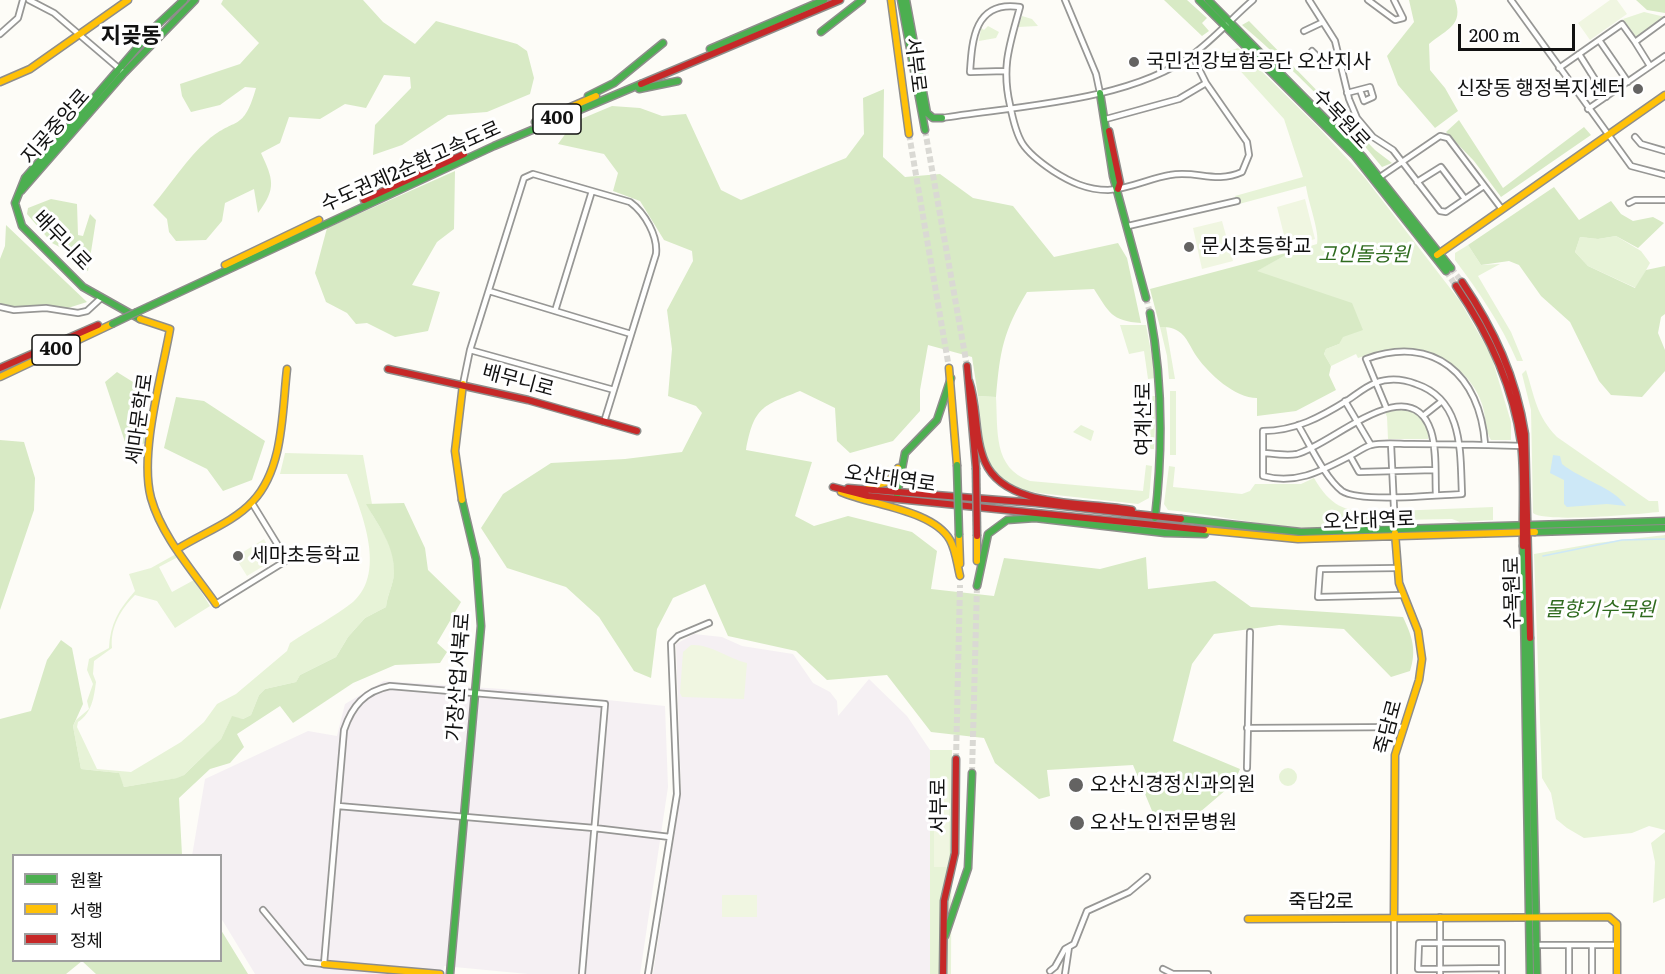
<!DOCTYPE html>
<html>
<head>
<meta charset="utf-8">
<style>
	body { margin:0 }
	#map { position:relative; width:1665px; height:974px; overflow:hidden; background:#fdfcf7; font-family:Literata,"Noto Sans KR",serif }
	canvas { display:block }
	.legend { position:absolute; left:12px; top:854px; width:210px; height:108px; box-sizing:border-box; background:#fff; border:2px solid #a0a0a0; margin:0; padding:8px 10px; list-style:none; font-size:18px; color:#111 }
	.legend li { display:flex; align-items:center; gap:12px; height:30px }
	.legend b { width:30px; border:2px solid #a0a0a0 }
	.scale { position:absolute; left:1458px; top:24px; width:117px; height:27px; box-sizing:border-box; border:3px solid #111; border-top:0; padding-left:8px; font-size:18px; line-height:21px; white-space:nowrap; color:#111; -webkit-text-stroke:4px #fff; paint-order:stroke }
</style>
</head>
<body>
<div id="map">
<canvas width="1665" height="974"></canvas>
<ul class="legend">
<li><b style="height:8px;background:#4caf50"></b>원활</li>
<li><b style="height:8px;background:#ffc107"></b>서행</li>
<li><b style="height:8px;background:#c62828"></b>정체</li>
</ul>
<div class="scale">200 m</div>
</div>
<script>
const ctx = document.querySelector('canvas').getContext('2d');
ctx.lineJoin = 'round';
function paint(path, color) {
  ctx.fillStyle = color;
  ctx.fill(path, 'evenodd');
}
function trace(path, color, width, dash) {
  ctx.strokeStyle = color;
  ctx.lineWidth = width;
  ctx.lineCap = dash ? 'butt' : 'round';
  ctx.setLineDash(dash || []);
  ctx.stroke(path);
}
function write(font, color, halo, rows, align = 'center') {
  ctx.font = font + ' Literata,"Noto Sans KR",serif';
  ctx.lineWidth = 6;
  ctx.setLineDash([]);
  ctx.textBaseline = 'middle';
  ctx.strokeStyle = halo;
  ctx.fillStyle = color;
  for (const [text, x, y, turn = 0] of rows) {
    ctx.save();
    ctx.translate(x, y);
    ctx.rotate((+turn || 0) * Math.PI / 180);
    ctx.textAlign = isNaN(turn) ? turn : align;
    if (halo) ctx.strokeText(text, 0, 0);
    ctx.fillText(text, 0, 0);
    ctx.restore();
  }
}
paint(new Path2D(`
	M694 634 722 637 742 646 793 654 813 683 830 692 837 701 838 716 869 679 907 716 930 750V974H653L681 791 676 644Z
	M384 681 502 689 665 706 668 787 640 974H528L444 966 443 974H255L221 918 220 856H192L205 779 308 731 337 736 345 704Z`), '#f5f0f3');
paint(new Path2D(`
	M1644 12 1665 17 1636 37 1623 19Z
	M1022 16 1032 19 1038 26 1018 27Z
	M988 26 999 32 996 38 979 41 981 28 984 30Z
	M1238 48 1318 127 1365 178 1460 301 1491 355 1511 422V440H1491C1485 432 1486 415 1482 404 1472 374 1441 350 1408 348 1391 347 1374 353 1358 358L1356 354 1331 366 1324 354 1326 349 1339 344 1256 271 1293 251 1317 244C1320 232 1308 202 1306 186L1239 204 1235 196 1303 177 1284 119 1224 53Z
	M1616 236 1641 251 1650 263 1636 288 1588 266 1575 252 1580 237 1598 239Z
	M1468 245 1481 265 1500 264 1478 276 1511 332 1523 361H1517C1501 324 1479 292 1455 260V253Z
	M1120 325H1146L1156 378 1148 379 1144 351 1129 354Z
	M1160 327H1166L1175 379H1169L1167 356Z
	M1526 370C1535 398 1536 415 1557 437L1649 501H1658L1659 512C1638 514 1545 523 1533 513L1531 410 1522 374Z
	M1170 391H1176V455H1170Z
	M978 396 996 397C998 431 993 468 1030 481L1143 491 1146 465 1152 466 1149 498 1138 504 1038 493 1009 487 989 467 984 450Z
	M1151 396H1156L1154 449H1150Z
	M1403 407C1415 413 1434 424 1428 439H1388L1387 417 1384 409Z
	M1081 425 1094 431 1091 441 1073 432Z
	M285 453 363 455 372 504H367C379 530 396 543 394 575 393 585 387 596 386 607L365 618 348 637 336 657 300 675 296 682 265 689 259 695 251 715 243 719 232 717 221 739 184 775 178 778 124 787 118 773 81 769 73 726 76 720 89 709 87 701 93 684 87 670 89 659 109 648C110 624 119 609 135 591L129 574 151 568 176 554 178 557 159 567 172 592 194 580 210 606 175 628 157 601 135 595C121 609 110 627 112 648L94 661 93 674 96 682C94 697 92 713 78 722L77 727 97 769 131 772 181 742 204 722 217 704 236 694 287 651 290 643C311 629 334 617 353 602 388 571 360 509 347 474H280Z
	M1169 466 1175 467 1173 487 1242 494 1250 491 1255 484H1301L1314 478C1334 513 1353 513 1390 511L1391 520 1389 523C1358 525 1327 529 1296 527 1252 524 1211 514 1168 510L1164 504Z
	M1493 507V520L1460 522 1452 519 1397 520 1396 511Z
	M1665 535V830L1649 826 1632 833 1584 838 1567 828 1556 819 1551 793 1542 778 1534 554 1597 543Z
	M930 750H952L951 974H930Z
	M1279 777a9 9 0 1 1 18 0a9 9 0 1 1-18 0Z
	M1665 832V898L1653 903 1655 862 1651 843Z`), '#e7f3d7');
paint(new Path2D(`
	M223 0H363L383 22 415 44 436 21 517 44 527 51 534 78 530 94 487 112 448 115 402 145 373 155 375 125 411 88 410 77 384 75 366 108 345 104 320 119 289 117 280 143 261 153C273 179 277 188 258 213L254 189 225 203 222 221 206 240 176 241 169 232 167 219 153 205C171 184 187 158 208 140 236 116 243 133 256 88L245 87 220 105 191 112 182 96 180 84 240 64 259 43 221 4Z
	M1164 0H1187L1207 18 1202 23 1209 31 1202 36Z
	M1409 0H1455C1464 25 1447 29 1429 44L1430 70 1445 88 1458 111 1435 128 1398 85 1387 56 1414 22Z
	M1636 0H1665V13L1647 10Z
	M1249 21 1375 150 1392 163 1382 167C1340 115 1293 69 1242 25Z
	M884 89 883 157 905 177 940 174 973 198 1013 206 1054 257 1118 243 1127 258 1141 323C1111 321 1109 312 1094 289L1027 292C1003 332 1000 351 996 397L978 396 972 357 928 345 920 390V411L893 441 850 453 837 441 835 408 800 391C762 406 754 407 746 450L812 462 795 516 814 526 848 516 912 532 937 551 931 589 994 596 1004 558 1100 569 1146 557 1148 589 1215 581 1251 607 1403 617C1412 636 1417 650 1410 671L1391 677 1344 629 1279 625 1214 634 1192 664 1173 741 1240 769 1234 783 1193 818H1155L1133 765 1047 770 1050 796 1039 799 995 763 984 738 931 732 887 675 827 680 796 651 728 636 705 584 673 598 657 629 651 678 634 671 599 617 566 587 507 568 481 528 503 494 551 463 625 459 682 452 702 413 696 406 668 396 672 349 667 310 693 261 692 251 664 240 640 201 613 191 618 173 604 154 558 144 574 122 612 106 640 108 662 116 686 114 721 190 741 200 846 158 864 134 863 98Z
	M1459 120 1503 188 1584 127 1591 135 1501 197 1474 161 1446 132Z
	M455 171 454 229 437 242 412 285 440 292 428 331 395 337 367 323 356 324 347 313 326 302 315 273 327 228Z
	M1554 187 1579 220 1611 201 1621 214 1633 221 1653 217 1664 223 1638 248 1616 236 1598 239 1580 237 1575 252 1588 266 1635 288 1646 270 1665 266V314L1661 317 1658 333 1665 350V371L1642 397 1611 395 1599 381 1570 322 1541 296 1519 265 1509 261 1481 265 1468 245Z
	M51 199 77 204 78 235 83 236 90 214 96 220 88 271 77 265 75 255 52 243 27 214 28 208Z
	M6 225 87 302 68 308 40 305 9 307 0 304V259L5 246Z
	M1293 251 1257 271 1352 303 1363 330 1343 337 1339 344 1326 349 1324 354 1331 366 1329 375 1336 390 1296 411 1257 416V398C1235 398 1209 374 1197 357 1191 349 1187 336 1178 331 1172 327 1166 327 1160 327L1150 289Z
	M117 372 149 392V400L142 409 145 443 128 451 105 382Z
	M176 397 204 401 265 441 252 480 223 491 207 469 164 448Z
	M0 440 24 442 35 478 34 510 0 610Z
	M404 503 425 548 428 570 461 602 437 643 447 652 440 663 395 665 353 683 293 723 280 706 237 734 244 747 230 763 210 769 179 798 182 855 14 856V960H220L221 930 248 974H96L82 961 66 974H0V719L31 711 47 660 61 640 72 648 83 704 73 726 81 769 119 773 124 787 177 778 184 775 221 739 232 716 243 719 251 715 259 695 265 689 296 682 300 675 336 657 348 637 365 618 386 607C387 596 393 585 394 574 395 546 379 527 366 504Z`), '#d8eac5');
paint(new Path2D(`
	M1610 0H1617L1627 14 1590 40 1578 23Z
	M1305 199 1315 239 1287 247 1277 207Z
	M1222 221 1233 261 1202 269 1193 228Z
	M264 539 275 559 247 576 235 557Z
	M691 645C711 644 727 658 747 663L744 699 682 697 680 693 683 652Z
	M934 778 949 779V867H934Z
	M722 895H757V917H722Z`), '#f0f6e1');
paint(new Path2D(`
	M1553 455 1560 456 1562 464C1580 479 1615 488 1626 506L1607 504 1567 507 1564 504V480L1550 473Z`), '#cde8f7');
trace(new Path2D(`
	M1543 556 1622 540 1665 539`), '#cde8f7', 1.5);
trace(new Path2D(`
	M925 130 967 366
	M909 134 949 368
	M1451 268 1462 282
	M1446 271 1456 286
	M1146 298 1150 313
	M956 759 960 585
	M972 773 977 586`), '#dad9d4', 6, [6, 3]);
const street = new Path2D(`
	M29 0 54 13 122 71
	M1065 0 1096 74 1100 93
	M1309 0 1335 41 1349 99 1357 118 1373 137 1393 150 1440 211 1446 212 1484 186
	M1368 0 1395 20 1403 18 1394 0
	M1511 0 1631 166 1665 175
	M1304 31 1323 22
	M0 34 18 18 23 0
	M1599 40 1628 82
	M1635 42 1650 66
	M1312 51 1321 60
	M1579 54 1606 97
	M1319 62 1341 59
	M1559 68 1622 24 1635 42 1665 20
	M1005 71 970 72C972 41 974 0 1020 7 1010 44 1001 66 1010 105 1017 141 1022 150 1053 171 1070 182 1087 190 1108 190 1130 189 1150 178 1170 175 1197 170 1215 184 1242 172L1249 155 1247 142 1206 83
	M1347 93 1370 87 1373 97 1364 101 1360 90
	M1588 109 1665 56
	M942 118C1017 106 1130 101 1192 55 1214 39 1232 18 1253 0
	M1106 119 1179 99 1206 83 1192 55
	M1635 137 1641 144 1665 151
	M1380 177 1440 136 1448 138 1501 208
	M1417 182 1441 167 1465 199
	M1629 203 1635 200H1665
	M1128 226 1237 201
	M489 291 631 334
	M0 307 14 310 46 308 78 313 87 311 100 299
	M555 311 592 191
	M470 350 614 390
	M463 384 470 350 524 178 533 174 630 202C645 213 658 236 656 254L604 422
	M1345 401 1371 445
	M1386 407 1366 359C1434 334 1480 375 1485 444
	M1423 416 1442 401
	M1298 425C1309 443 1325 478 1342 491 1360 503 1438 495 1462 494 1460 453 1464 400 1416 384 1403 379 1388 378 1375 383 1365 387 1357 394 1348 400 1321 417 1295 431 1263 431V476C1296 485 1321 471 1350 456 1356 453 1364 447 1371 445 1383 442 1399 444 1412 444 1449 444 1486 445 1523 446
	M1391 444 1395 529
	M1265 453C1275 454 1287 456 1297 454 1332 445 1410 368 1431 431 1437 450 1435 475 1436 495
	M1350 456 1359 472 1434 470
	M1398 568 1320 569 1318 597 1403 595
	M216 604 287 560 252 503
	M1247 728 1404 727
	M1247 768 1250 632
	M338 806 594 828 670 837
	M263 910 306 962 324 964 344 730C352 706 365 691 390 686L605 704 582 974
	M1394 917V974
	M1440 917V974
	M1536 945H1617
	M1569 945V974
	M1592 945V974
	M1502 968 1418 969 1419 943H1502V974
	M1163 969 1173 974H1208
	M1050 971 1055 967 1065 949 1074 944 1087 911 1129 892 1147 877
	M648 974 677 794 671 643 678 636 709 623
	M1065 974 1069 947`);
const fast = new Path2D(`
	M901 0 925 130
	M906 0 927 113 933 118H942
	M1199 0 1354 155 1446 271
	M1208 0 1363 157 1451 268
	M821 32 862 0
	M710 49 824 0
	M639 89 678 81
	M1100 93 1113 176 1146 298
	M588 96 614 83 663 43
	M535 122 552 114
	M21 191 124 73 195 0
	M137 312 494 146 641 84
	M1150 313C1163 382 1163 448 1155 518
	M140 319 83 287 22 226 15 203 25 178 156 26 184 0
	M897 495 905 453 937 420 951 378
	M1181 519 1301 532 1665 521
	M1535 532 1665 528
	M1523 546 1530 974
	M977 586 988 534 1007 520 1035 518 1165 533 1205 534
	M1530 638 1537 974
	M945 936 968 868 972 773
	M450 974 481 626 476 559 462 500`);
const slow = new Path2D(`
	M891 0 909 134
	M0 82 30 69 128 0
	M550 116 596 96
	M1437 255 1665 95
	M225 265 319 220
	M140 319 170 329C162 375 139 453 151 498 162 537 193 571 216 604
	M949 368 957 465
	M0 377 112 324
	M869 487 888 482 898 468
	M841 492C871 505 933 510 950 540 956 551 957 564 960 576
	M462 500 455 451 463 384
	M1204 530 1298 539 1535 532
	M959 535 960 564
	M977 536V561
	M179 548C203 533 234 522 253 501 284 468 282 411 287 369
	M1394 917 1395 755 1419 680 1422 659 1418 631 1399 583 1395 533
	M1248 919 1609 917 1617 924V974
	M324 964 440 974`);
const jam = new Path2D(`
	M641 84 840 0
	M1109 131 1120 183 1118 189
	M364 200 464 154
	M1462 282C1494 329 1516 377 1525 434L1530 638
	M1456 286C1489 334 1513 385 1521 443 1525 476 1522 512 1523 546
	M967 366 976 468
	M0 368 98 325
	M388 369 528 400 637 431
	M969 381C978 407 974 437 985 462 1006 510 1088 501 1132 510
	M833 487 868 496 1204 530
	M848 488 1036 503 1181 519
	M943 974 944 901 955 853 956 759`);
trace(street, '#979795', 8);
trace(fast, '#8e8d8b', 9);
trace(slow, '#8e8d8b', 9);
trace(jam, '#8e8d8b', 9);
trace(street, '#fffffe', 4.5);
trace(fast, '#4caf50', 6);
trace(slow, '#ffc107', 6);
trace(jam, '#c62828', 6);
const fastBridge = new Path2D(`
	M112 324 137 312
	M957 465 959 535`);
const jamBridge = new Path2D(`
	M976 468 977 536`);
trace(fastBridge, '#8e8d8b', 9, []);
trace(jamBridge, '#8e8d8b', 9, []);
trace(fastBridge, '#4caf50', 6);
trace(jamBridge, '#c62828', 6);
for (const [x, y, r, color] of [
	[1134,62,6,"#646362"],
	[1638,89,6,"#646362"],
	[1189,247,6,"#646362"],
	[238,556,6,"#646362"],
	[1076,785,8,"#646362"],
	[1077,823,8,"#646362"]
]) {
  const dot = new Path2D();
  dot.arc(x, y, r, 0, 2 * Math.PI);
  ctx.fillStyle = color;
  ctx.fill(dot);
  trace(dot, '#fff', 2);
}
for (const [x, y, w] of [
	[557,119,48],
	[56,350,48]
]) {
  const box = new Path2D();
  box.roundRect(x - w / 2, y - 15, w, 30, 4.5);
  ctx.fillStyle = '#fff';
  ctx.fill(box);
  trace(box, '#111', 1.5);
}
write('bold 18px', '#111', null, [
	["400",557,119],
	["400",56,350]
]);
write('20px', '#111', '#fff', [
	["국민건강보험공단 오산지사",1146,62],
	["신장동 행정복지센터",1626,89,"right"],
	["문시초등학교",1201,247],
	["세마초등학교",250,556],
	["오산신경정신과의원",1090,785],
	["오산노인전문병원",1090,823]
], 'left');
write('20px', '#111', '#fff', [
	["서부로",915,65,83],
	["수목원로",1341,119,47],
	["지곶중앙로",56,127,-49],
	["수도권제2순환고속도로",411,167,-24],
	["배무니로",62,241,46],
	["배무니로",518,381,15],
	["세마문학로",140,419,-82],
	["여계산로",1144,419,-90],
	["오산대역로",890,479,8],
	["오산대역로",1369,521,-2],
	["수목원로",1513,593,-91],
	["가장산업서북로",459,677,-86],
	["죽담로",1389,727,-75],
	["서부로",939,806,-90],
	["죽담2로",1321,902]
]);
write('italic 20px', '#2f6b1f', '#fff', [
	["고인돌공원",1364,255],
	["물향기수목원",1600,610]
]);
write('bold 22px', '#111', '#fff', [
	["지곶동",131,37]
]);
</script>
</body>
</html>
